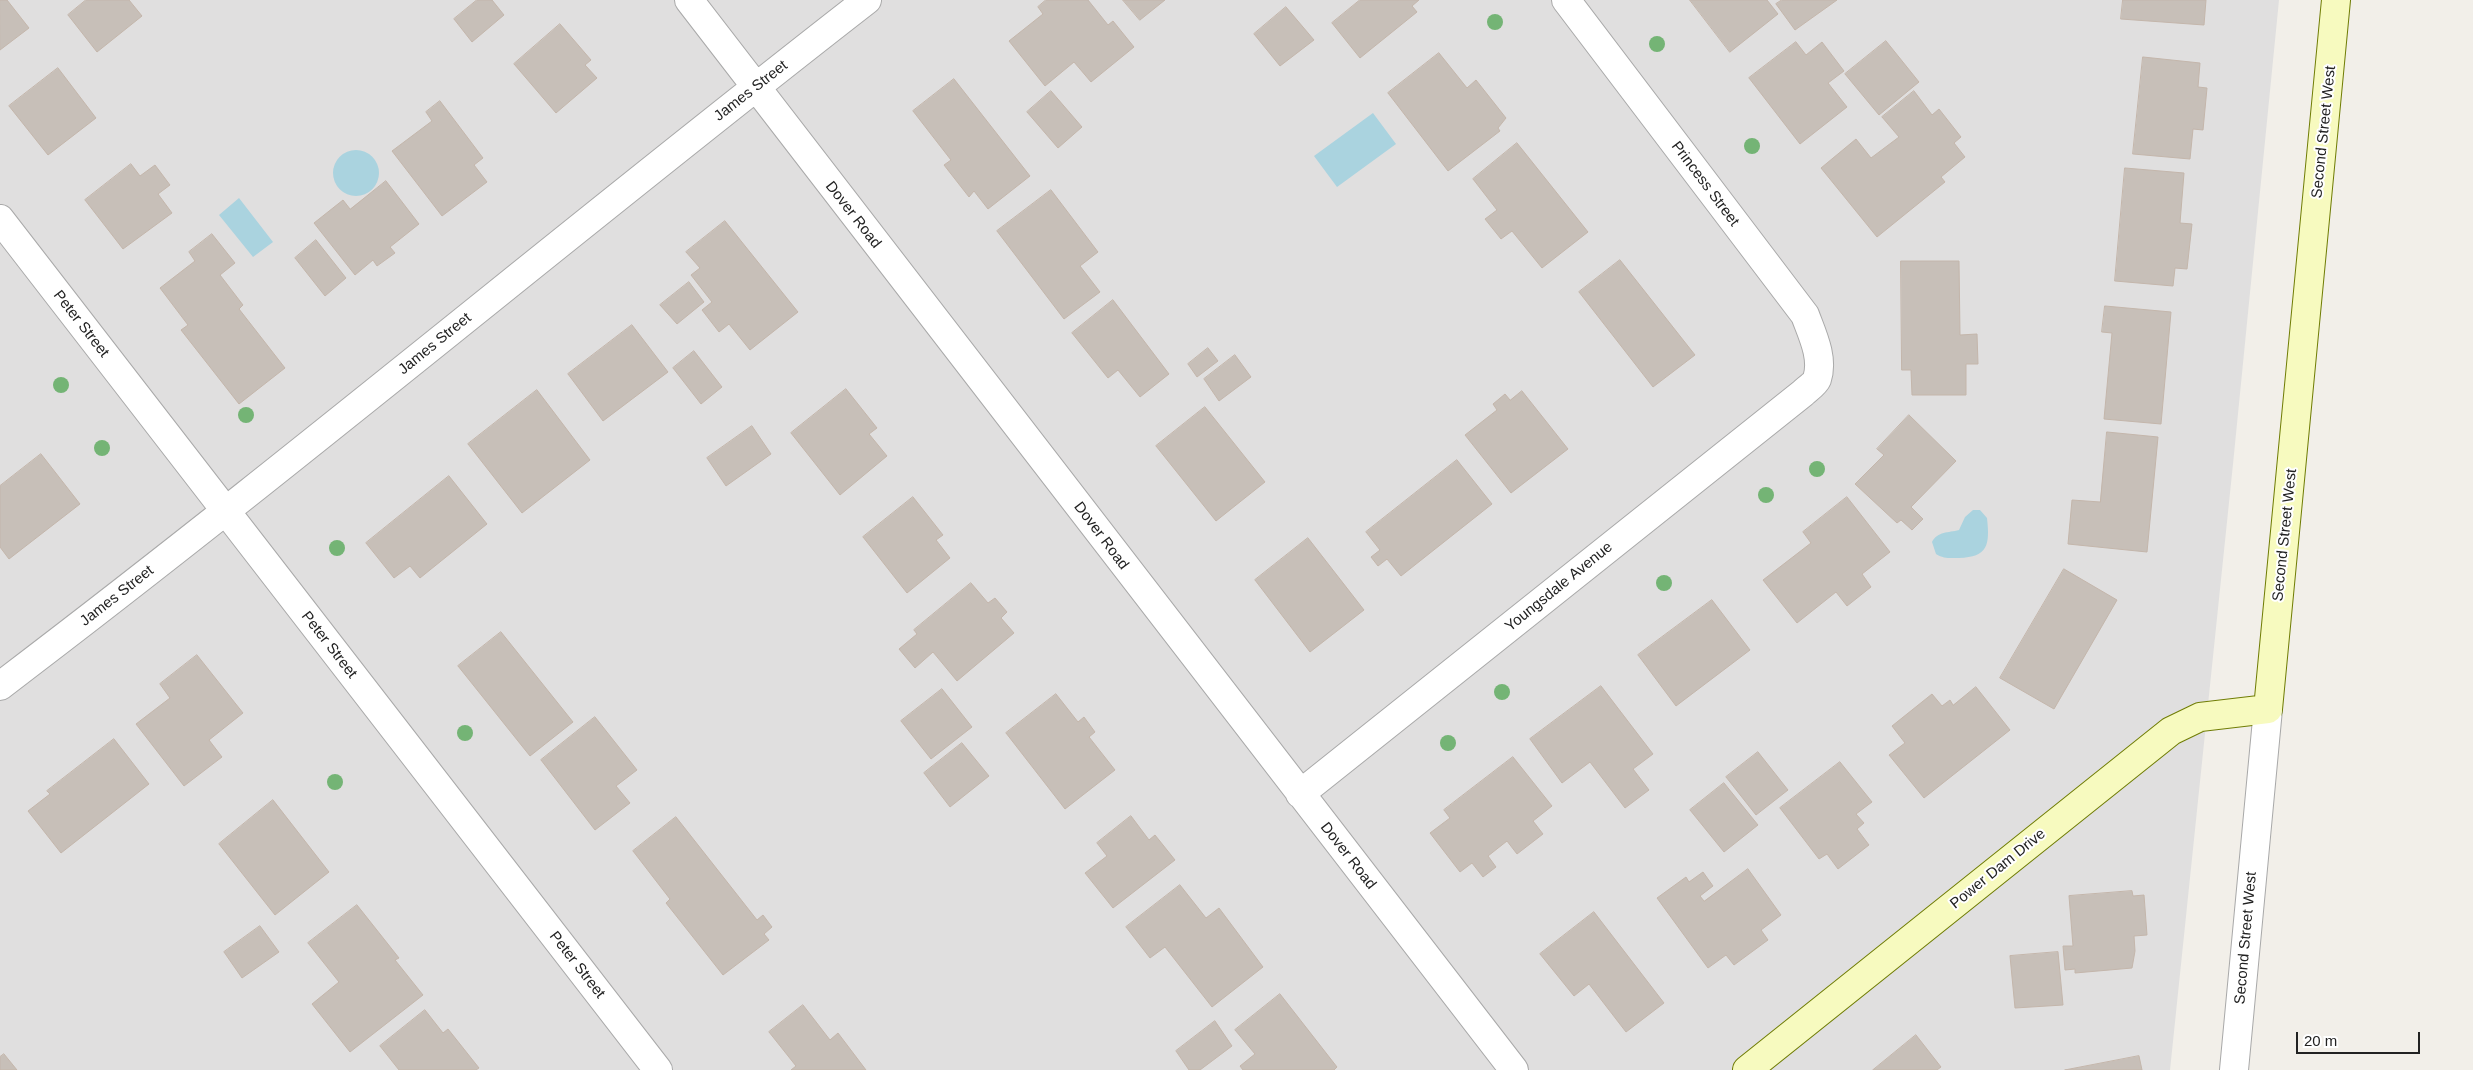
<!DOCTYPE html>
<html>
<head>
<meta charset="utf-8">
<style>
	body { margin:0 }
	#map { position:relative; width:2473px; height:1070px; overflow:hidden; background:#f2efe9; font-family:Arial,sans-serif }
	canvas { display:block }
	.scale { position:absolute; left:2296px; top:1032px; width:124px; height:22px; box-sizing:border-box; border:2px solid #222; border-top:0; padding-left:6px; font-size:15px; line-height:18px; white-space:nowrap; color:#222; -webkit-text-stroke:4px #fff; paint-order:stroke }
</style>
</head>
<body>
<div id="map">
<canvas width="2473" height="1070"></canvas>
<div class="scale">20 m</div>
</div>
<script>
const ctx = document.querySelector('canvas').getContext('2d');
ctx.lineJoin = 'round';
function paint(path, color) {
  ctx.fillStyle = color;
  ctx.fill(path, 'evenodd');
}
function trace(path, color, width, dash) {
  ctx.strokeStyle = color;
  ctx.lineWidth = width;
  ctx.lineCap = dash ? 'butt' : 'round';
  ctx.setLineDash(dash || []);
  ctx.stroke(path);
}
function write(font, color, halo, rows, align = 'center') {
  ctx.font = font + ' Arial,sans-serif';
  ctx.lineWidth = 4;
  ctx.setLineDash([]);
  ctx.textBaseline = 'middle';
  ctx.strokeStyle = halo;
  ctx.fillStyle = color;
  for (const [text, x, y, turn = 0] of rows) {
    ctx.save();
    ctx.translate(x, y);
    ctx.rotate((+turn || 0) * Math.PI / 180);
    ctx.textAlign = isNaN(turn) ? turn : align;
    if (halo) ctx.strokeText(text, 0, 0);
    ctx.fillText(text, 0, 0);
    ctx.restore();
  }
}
paint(new Path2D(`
	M0 0H2279L2233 464 2170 1070H0Z`), '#e0dfdf');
paint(new Path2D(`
	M1373 113 1396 144 1337 187 1314 156Z
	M333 173a23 23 0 1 1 46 0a23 23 0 1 1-46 0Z
	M239 198 273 242 253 257 219 215Z
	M1973 510H1980L1987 518C1990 545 1988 557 1959 558 1950 558 1944 559 1936 554L1932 542C1938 531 1948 533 1959 530L1965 517Z`), '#aad3df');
const building = new Path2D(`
	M0 0H7L29 28 0 50Z
	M86 0H129L142 16 97 52 68 15Z
	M477 0H492L504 15 472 42 454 19Z
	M1046 0H1088L1108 25 1113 21 1134 47 1091 82 1074 62 1045 86 1009 41 1043 14 1038 7Z
	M1123 0H1165L1140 20Z
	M1360 0H1419L1412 6 1417 12 1360 58 1332 23Z
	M1690 0H1767L1778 14 1730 52Z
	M1782 0H1837L1795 30 1776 4Z
	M2123 0H2206L2204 25 2121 19Z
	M1286 7 1314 40 1280 66 1254 34Z
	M560 24 591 60 585 65 597 78 556 113 514 64Z
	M1886 41 1919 82 1879 115 1845 74Z
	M1796 42 1806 55 1822 42 1844 71 1828 83 1847 107 1800 144 1749 78Z
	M1439 53 1467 88 1476 80 1506 118 1498 128 1500 131 1448 171 1388 93Z
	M2143 57 2200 63 2198 87 2207 88 2203 130 2193 129 2190 159 2133 154Z
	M58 68 96 118 48 155 9 106Z
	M954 79 1030 176 988 209 974 191 969 197 944 165 951 160 913 111Z
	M1051 91 1082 127 1058 148 1027 112Z
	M1914 91 1932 115 1939 109 1961 137 1954 143 1965 157 1941 177 1945 182 1877 237 1821 168 1856 139 1871 158 1899 137 1882 117Z
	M440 101 483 158 474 165 487 182 442 216 392 151 432 121 426 112Z
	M1517 143 1588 232 1542 268 1512 231 1501 239 1485 219 1497 210 1473 179Z
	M131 164 140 176 155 165 170 185 158 194 172 213 123 249 85 200Z
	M2125 168 2184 173 2180 223 2192 224 2187 269 2175 268 2173 286 2115 281Z
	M386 181 419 224 390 247 395 253 377 266 373 260 355 275 314 223 343 200 350 209Z
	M1051 190 1098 252 1080 266 1100 292 1064 319 997 231Z
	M725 221 798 312 750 350 729 324 719 332 702 310 712 302 691 275 700 268 686 252Z
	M212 234 235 263 220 275 243 305 239 309 285 368 239 404 181 330 188 325 160 288 195 261 189 252Z
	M316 240 346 278 325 296 295 258Z
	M1620 260 1695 355 1653 387 1579 292Z
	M1901 261H1959L1960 335 1977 334 1978 364H1966V395H1912L1911 370H1902Z
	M689 282 704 302 677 324 660 305Z
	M1113 300 1169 374 1140 397 1118 370 1108 378 1072 333Z
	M2105 306 2171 312 2161 424 2104 419 2112 333 2102 332Z
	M632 325 668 372 603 421 568 374Z
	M1208 348 1218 361 1197 377 1188 364Z
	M694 351 722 387 701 404 673 368Z
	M1235 355 1251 377 1219 401 1204 379Z
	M846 389 877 428 869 434 887 456 840 495 791 433Z
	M537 390 590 460 522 513 468 444Z
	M1522 391 1568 449 1511 493 1465 435 1497 410 1493 404 1505 394 1510 400Z
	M1205 407 1265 482 1216 521 1156 446Z
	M1909 415 1956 461 1911 507 1923 519 1912 530 1901 520 1897 523 1855 484 1884 455 1877 449Z
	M752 426 771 454 726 486 707 458Z
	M2107 432 2158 437 2147 552 2068 544 2072 500 2100 502Z
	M41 454 80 504 9 559 0 547V486Z
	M1457 460 1492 504 1401 576 1387 559 1378 566 1371 557 1380 550 1366 532Z
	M449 476 487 524 420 578 410 566 394 578 366 543Z
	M913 497 943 535 936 540 950 558 907 593 863 537Z
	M1847 497 1890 552 1862 574 1871 587 1847 606 1836 592 1797 623 1763 580 1811 543 1803 532Z
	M1308 538 1364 610 1310 652 1255 580Z
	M2064 569 2117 600 2054 709 2000 678Z
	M971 583 988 603 995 598 1007 612 1001 618 1014 633 957 681 933 652 915 668 899 649 917 634 914 630Z
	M1712 600 1750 650 1676 706 1638 655Z
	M501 632 573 722 530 756 458 666Z
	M197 655 243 713 209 740 222 757 184 786 136 724 170 698 160 684Z
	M1601 686 1653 754 1633 769 1649 790 1625 808 1590 762 1562 783 1530 739Z
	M1976 687 2010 730 1924 798 1889 755 1905 743 1892 726 1932 694 1942 706 1950 700 1953 705Z
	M942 689 972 727 931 759 901 721Z
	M1056 694 1078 722 1084 717 1095 732 1089 737 1115 770 1065 809 1006 733Z
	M595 717 637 770 616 786 630 803 595 830 541 760Z
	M114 739 149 784 61 853 28 811 50 794 47 791Z
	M962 743 989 776 950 807 924 773Z
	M1758 752 1788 790 1756 815 1726 777Z
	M1513 757 1552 806 1533 821 1543 834 1517 854 1507 841 1488 856 1496 867 1483 877 1472 863 1460 872 1430 833 1450 818 1444 810Z
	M1840 762 1872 802 1856 814 1864 823 1857 829 1869 845 1838 869 1827 854 1819 859 1780 808Z
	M1724 783 1758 825 1724 852 1690 810Z
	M273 800 329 872 275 915 219 844Z
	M1131 816 1149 840 1155 835 1175 860 1113 908 1085 873 1107 856 1097 843Z
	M676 817 757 920 763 915 772 927 764 934 769 940 723 975 666 903 670 899 633 851Z
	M1748 869 1781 915 1761 930 1768 940 1734 965 1726 955 1708 968 1657 898 1686 877 1689 882 1703 872 1713 886 1700 896 1704 901Z
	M1180 885 1206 918 1219 908 1263 967 1212 1007 1165 947 1150 958 1126 927Z
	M2132 891 2133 896 2144 895 2147 935 2134 936 2135 951 2132 968 2075 973V969L2065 970 2063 946H2073L2069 896Z
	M357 905 399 958 395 960 423 995 350 1052 312 1004 339 982 308 943Z
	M1594 912 1664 1003 1626 1032 1589 984 1574 996 1540 954Z
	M260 926 279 952 242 978 224 952Z
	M2058 952 2063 1005 2015 1008 2010 956Z
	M1280 994 1337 1067 1334 1070H1243L1240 1066 1255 1054 1235 1030Z
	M803 1005 830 1040 838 1033 866 1070H791L796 1066 769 1032Z
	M425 1010 443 1033 448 1029 479 1068 476 1070H399L380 1046Z
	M1215 1021 1232 1046 1200 1070H1189L1176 1051Z
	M1916 1035 1941 1067 1937 1070H1873Z
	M4 1054 17 1070H0V1057Z
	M2139 1056 2142 1070H2065Z`);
paint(building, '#c7bfb8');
trace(building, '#c4b6ab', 1);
const minor = new Path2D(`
	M689 0 1514 1070
	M0 219 658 1070
	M0 686C294 463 576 226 867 0
	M1300 794 1803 393C1807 389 1815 384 1817 379 1824 358 1812 334 1805 315L1566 0
	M2234 1070 2268 709`);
const secondary = new Path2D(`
	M1747 1070 2171 731 2200 717 2268 709 2336 0`);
trace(minor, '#a9a9a9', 30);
trace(secondary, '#707d05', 30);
trace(minor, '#fff', 28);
trace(secondary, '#f7fabf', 28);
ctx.fillStyle = '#74b475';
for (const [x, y] of [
	[1495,22],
	[1657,44],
	[1752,146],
	[61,385],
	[246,415],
	[102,448],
	[1817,469],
	[1766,495],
	[337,548],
	[1664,583],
	[1502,692],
	[465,733],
	[1448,743],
	[335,782]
]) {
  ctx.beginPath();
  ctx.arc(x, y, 8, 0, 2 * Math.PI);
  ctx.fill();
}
write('15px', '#222', '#fff', [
	["James Street",751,91,-38],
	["Second Street West",2324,132,-84],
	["Princess Street",1705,184,53],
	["Dover Road",853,215,52],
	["Peter Street",81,324,52],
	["James Street",435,344,-39],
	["Second Street West",2285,535,-84],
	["Dover Road",1101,536,53],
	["Youngsdale Avenue",1559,587,-39],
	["James Street",117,596,-38],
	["Peter Street",329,645,52],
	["Dover Road",1348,856,52],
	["Power Dam Drive",1998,869,-39],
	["Second Street West",2246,938,-85],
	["Peter Street",577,965,52]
]);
</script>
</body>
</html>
